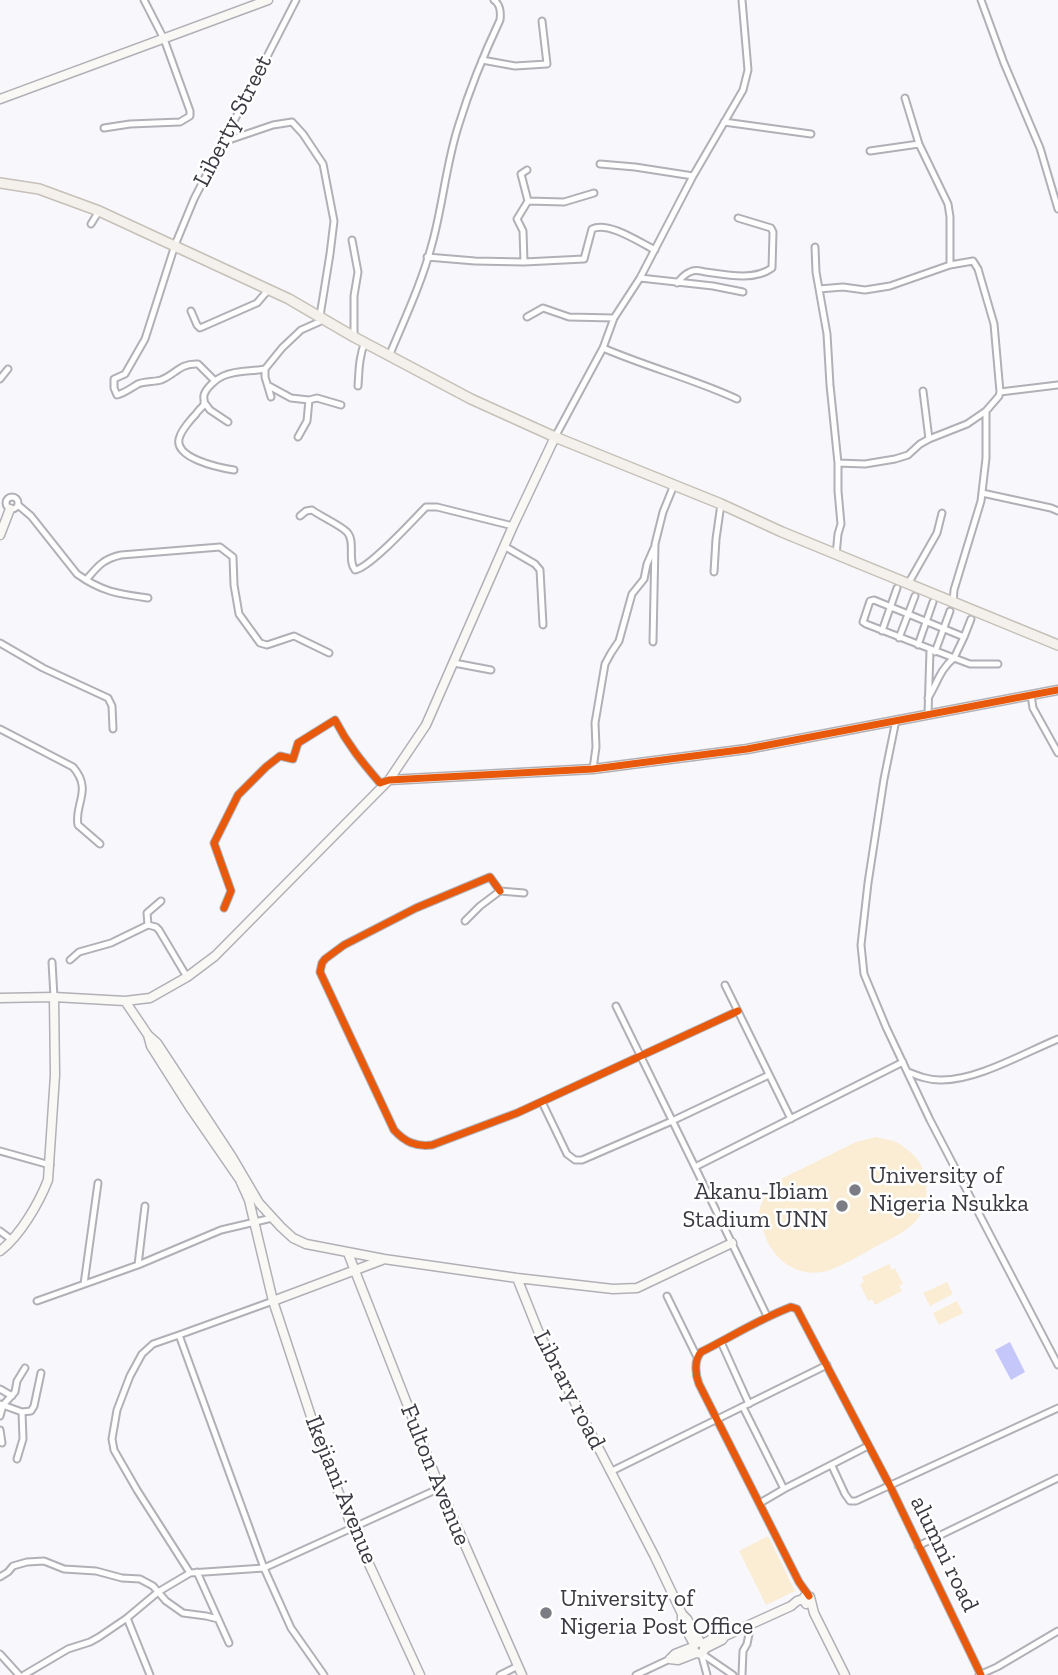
<!DOCTYPE html>
<html>
<head>
<meta charset="utf-8">
<style>
	body { margin:0 }
	canvas { display:block; background:#f7f7fc }
</style>
</head>
<body>
<canvas width="1058" height="1675"></canvas>
<script>
const ctx = document.querySelector('canvas').getContext('2d');
ctx.lineJoin = 'round';
function paint(path, color) {
  ctx.fillStyle = color;
  ctx.fill(path, 'evenodd');
}
function trace(path, color, width, dash) {
  ctx.strokeStyle = color;
  ctx.lineWidth = width;
  ctx.lineCap = dash ? 'butt' : 'round';
  ctx.setLineDash(dash || []);
  ctx.stroke(path);
}
function write(font, color, halo, rows, align = 'center') {
  ctx.font = font + ' "Zilla Slab",serif';
  ctx.lineWidth = 5;
  ctx.setLineDash([]);
  ctx.textBaseline = 'middle';
  ctx.strokeStyle = halo;
  ctx.fillStyle = color;
  for (const [text, x, y, turn = 0] of rows) {
    ctx.save();
    ctx.translate(x, y);
    ctx.rotate((+turn || 0) * Math.PI / 180);
    ctx.textAlign = isNaN(turn) ? turn : align;
    if (halo) ctx.strokeText(text, 0, 0);
    ctx.fillText(text, 0, 0);
    ctx.restore();
  }
}
paint(new Path2D(`
	M876 1137C884 1139 895 1140 901 1145 907 1149 917 1157 920 1163 927 1177 929 1196 923 1210 915 1229 890 1239 873 1248 859 1256 845 1264 830 1270 800 1280 773 1261 764 1233 762 1228 759 1222 759 1218 758 1201 772 1187 783 1178L856 1142Z
	M889 1264 892 1270 895 1268 903 1284 899 1286 902 1291 875 1305 872 1299 868 1301 860 1284 864 1282 862 1277Z
	M947 1282 953 1294 930 1306 923 1293Z
	M957 1301 963 1313 939 1325 933 1313Z
	M768 1536 795 1591 766 1605 739 1551Z`), '#faedd4');
paint(new Path2D(`
	M1010 1342 1025 1372 1011 1380 995 1350Z`), '#c5c6f9');
const street = new Path2D(`
	M981 0 1004 63 1040 148 1058 209
	M482 60 515 66 547 64 542 21
	M905 98 919 144 948 204 950 217V265
	M724 122 811 134
	M104 128 130 124 180 122 190 116V111L164 39 144 0
	M223 142 273 125 292 122 303 134 323 164 334 221 330 254 319 322 301 330 282 348 265 369C250 372 239 369 223 376 216 379 206 388 204 395 203 401 206 401 203 406 202 407 196 413 196 414 191 419 182 430 180 436 170 458 221 468 234 470
	M870 151 919 144
	M600 164 635 167 693 176
	M527 170 521 174 528 201 517 219 523 231 524 262 584 259 592 229C608 221 639 242 655 250
	M528 201 564 202 594 193
	M91 224 99 211
	M352 240 358 272 354 296V337
	M815 247 816 272 827 334 830 385 838 463V491L841 524 838 534 836 555
	M427 257 475 261 524 262
	M640 278 713 286 743 292
	M677 283C681 279 684 274 690 272 695 269 700 271 706 272 727 275 754 281 772 268L773 232 771 228 738 218
	M819 289 843 287 865 290 890 286 950 265 973 261 978 269 994 324 1000 392 999 396 986 411
	M191 311 197 325 200 328 257 303 269 289
	M527 317 543 308 569 317 614 318
	M603 348C647 367 694 379 737 399
	M390 354C405 318 422 282 432 244 443 205 446 163 459 124 470 88 484 54 500 20 501 13 500 4 494 0
	M265 369V377L271 397
	M0 379 8 369
	M215 381 198 364C180 363 176 374 161 380 154 382 145 381 138 384 131 388 125 393 117 395L114 388V379L125 374 145 339 175 245 194 199 296 0
	M269 386 291 398 309 400 317 398 341 405
	M358 386C359 371 359 356 365 342
	M923 391 929 439
	M1000 392 1058 385
	M204 402 210 410 228 422
	M298 437 307 421 309 400
	M555 437 603 348 614 318 640 278 693 176 743 90 748 70 742 0
	M838 463 865 464 895 459 908 455 920 444 929 439 967 424 986 411V458L981 501 954 590 953 603
	M982 493 1051 508 1058 511
	M6 503a6 6 0 1 1 12 0a6 6 0 1 1-12 0Z
	M18 505 31 516 77 574C102 592 119 594 148 598
	M300 516 306 511 312 510C320 516 340 525 347 532 356 542 347 560 355 570 370 568 413 520 426 507H437L513 526
	M504 546 535 564 540 570 543 625
	M714 572 716 539 721 504
	M86 580C98 566 103 559 121 555L220 547 233 557 234 585 239 614 260 643 267 645 294 636 329 653
	M908 584 937 533 942 513
	M874 600 964 637 954 658 866 624 863 622 870 601Z
	M882 631 897 588
	M964 637 971 619
	M899 638 915 596
	M653 642 655 544 663 512 674 485
	M0 643 43 668 108 698 112 706 113 729
	M918 645 933 602
	M935 652 950 611
	M454 663 491 670
	M1031 695 1033 708 1058 753
	M928 698C937 684 940 669 954 658L970 664H998
	M928 714 930 650
	M896 720 884 779 868 883 861 945 864 974 886 1027 930 1120 1058 1365
	M0 729 73 767C93 790 74 804 78 825L100 844
	M593 769 596 747 595 723 605 664 611 653 619 641 632 594 644 579 647 564 654 548
	M500 891 490 877 416 908 344 945 325 959 322 963 320 972 394 1130C405 1142 416 1147 432 1145L517 1113 738 1011
	M224 908 231 891 214 843 238 795 266 767 280 756 293 759 298 743 335 720C348 745 362 762 380 783L387 781
	M465 921 480 906 500 891 524 893
	M148 925 147 913 161 901
	M70 960 79 952 111 943 148 925 156 927 159 930 187 977
	M52 962 54 997
	M725 985 791 1119
	M616 1006 695 1167
	M908 1072C918 1076 928 1080 940 1080 976 1081 1024 1053 1058 1039
	M542 1102 567 1154 575 1160H582L672 1121 769 1075
	M0 1151 50 1165
	M0 1231 12 1240
	M138 1265 145 1206
	M84 1284 98 1183
	M667 1296 697 1357
	M37 1301 138 1265 221 1230 272 1218
	M273 1301 179 1335 264 1568 291 1628 324 1675
	M767 1316 695 1167 903 1062
	M179 1335 153 1344 142 1354 130 1376 117 1410 112 1439 114 1450 137 1490 190 1573
	M721 1342 749 1404
	M0 1389 12 1396
	M0 1404 22 1412 31 1411 34 1406 41 1373
	M743 1407 784 1489 760 1503
	M0 1416 3 1405 15 1392 17 1381 25 1368
	M0 1430 2 1443
	M17 1459 23 1439 22 1412
	M832 1466 845 1494 850 1501H856L1058 1408
	M610 1472 827 1365
	M784 1489 868 1446
	M918 1546 1058 1478
	M197 1572 229 1643
	M0 1577 8 1572 13 1566 27 1562 44 1561 64 1569 96 1571 122 1578 140 1579 153 1586 166 1601 183 1613 206 1616 218 1619
	M809 1596 799 1582 699 1384C695 1374 694 1360 701 1352 731 1337 759 1319 791 1307L797 1309 799 1313 890 1486 981 1675
	M127 1618 150 1675
	M701 1653 733 1675
	M701 1653 707 1675
	M0 1654 19 1675
	M24 1675 68 1649 90 1642 99 1637 127 1618 158 1592 190 1573 264 1568 440 1488
	M500 1675 518 1666
	M636 1675 670 1659
	M742 1675 743 1651 747 1644 751 1624
	M979 1675 997 1667 1058 1631`);
const secondary = new Path2D(`
	M0 99 268 0
	M0 535 10 509
	M389 780 593 769 747 749 1058 690
	M0 998 54 997 125 1001 150 998 187 977 215 956 389 780 426 725 513 526 555 437
	M125 1001 148 1035 151 1046 191 1109 240 1180 249 1200 273 1301 322 1450 352 1527 420 1675
	M148 1035 157 1043 232 1157 259 1203 281 1227 293 1238 306 1244 384 1259 517 1278 613 1289 637 1288 732 1243
	M0 1251C20 1236 39 1203 48 1180L55 1075 54 997
	M348 1253 440 1488 522 1675
	M517 1278 539 1333 655 1557 682 1614V1622L694 1644
	M273 1301 382 1260
	M811 1601 814 1613 845 1675
	M682 1614 687 1619 700 1642
	M693.5 1648a5.5 5.5 0 1 1 11 0a5.5 5.5 0 1 1-11 0Z
	M703 1644 719 1635 725 1636
	M704 1649 722 1640 725 1636 791 1606 797 1601 803 1599 805 1596 810 1597 811 1601 806 1604 803 1599
	M670 1659 678 1660 696 1653
	M670 1659 675 1654 693 1647`);
const primary = new Path2D(`
	M0 183 39 189 99 211 289 299 354 337 471 399 555 437 721 504 782 532 1058 645`);
trace(street, '#b0b0b6', 9);
trace(secondary, '#b0b0b6', 11);
trace(primary, '#c6c0b8', 12);
trace(street, '#fefeff', 5);
trace(secondary, '#faf8f5', 8);
trace(primary, '#f4f1ec', 9);
trace(new Path2D(`
	M500 891 490 877 416 908 344 945 325 959 322 963 320 972 394 1130C405 1142 416 1147 432 1145L517 1113 738 1011
	M224 908 231 891 214 843 238 795 266 767 280 756 293 759 298 743 335 720C348 745 362 762 380 783L389 780 593 769 747 749 1058 690
	M809 1596 799 1582 699 1384C695 1374 694 1360 701 1352 731 1337 759 1319 791 1307L797 1309 799 1313 890 1486 981 1675`), '#e8590c', 7);
for (const [x, y, r, color] of [
	[855,1190,7,"#7c7c84"],
	[842,1206,7,"#7c7c84"],
	[546,1613,7,"#7c7c84"]
]) {
  const dot = new Path2D();
  dot.arc(x, y, r, 0, 2 * Math.PI);
  ctx.fillStyle = color;
  ctx.fill(dot);
  trace(dot, '#fff', 2.5);
}
write('24px', '#3a3a43', '#fff', [
	["Liberty Street",233,121,-63],
	["Library road",569,1390,63],
	["Fulton Avenue",435,1475,68],
	["Ikejiani Avenue",341,1490,68],
	["alumni road",944,1554,64]
]);
write('24px', '#3a3a43', '#fff', [
	["University of",869,1176],
	["Nigeria Nsukka",869,1204],
	["Akanu-Ibiam",828,1192,"right"],
	["Stadium UNN",828,1220,"right"],
	["University of",560,1599],
	["Nigeria Post Office",560,1627]
], 'left');
</script>
</body>
</html>
